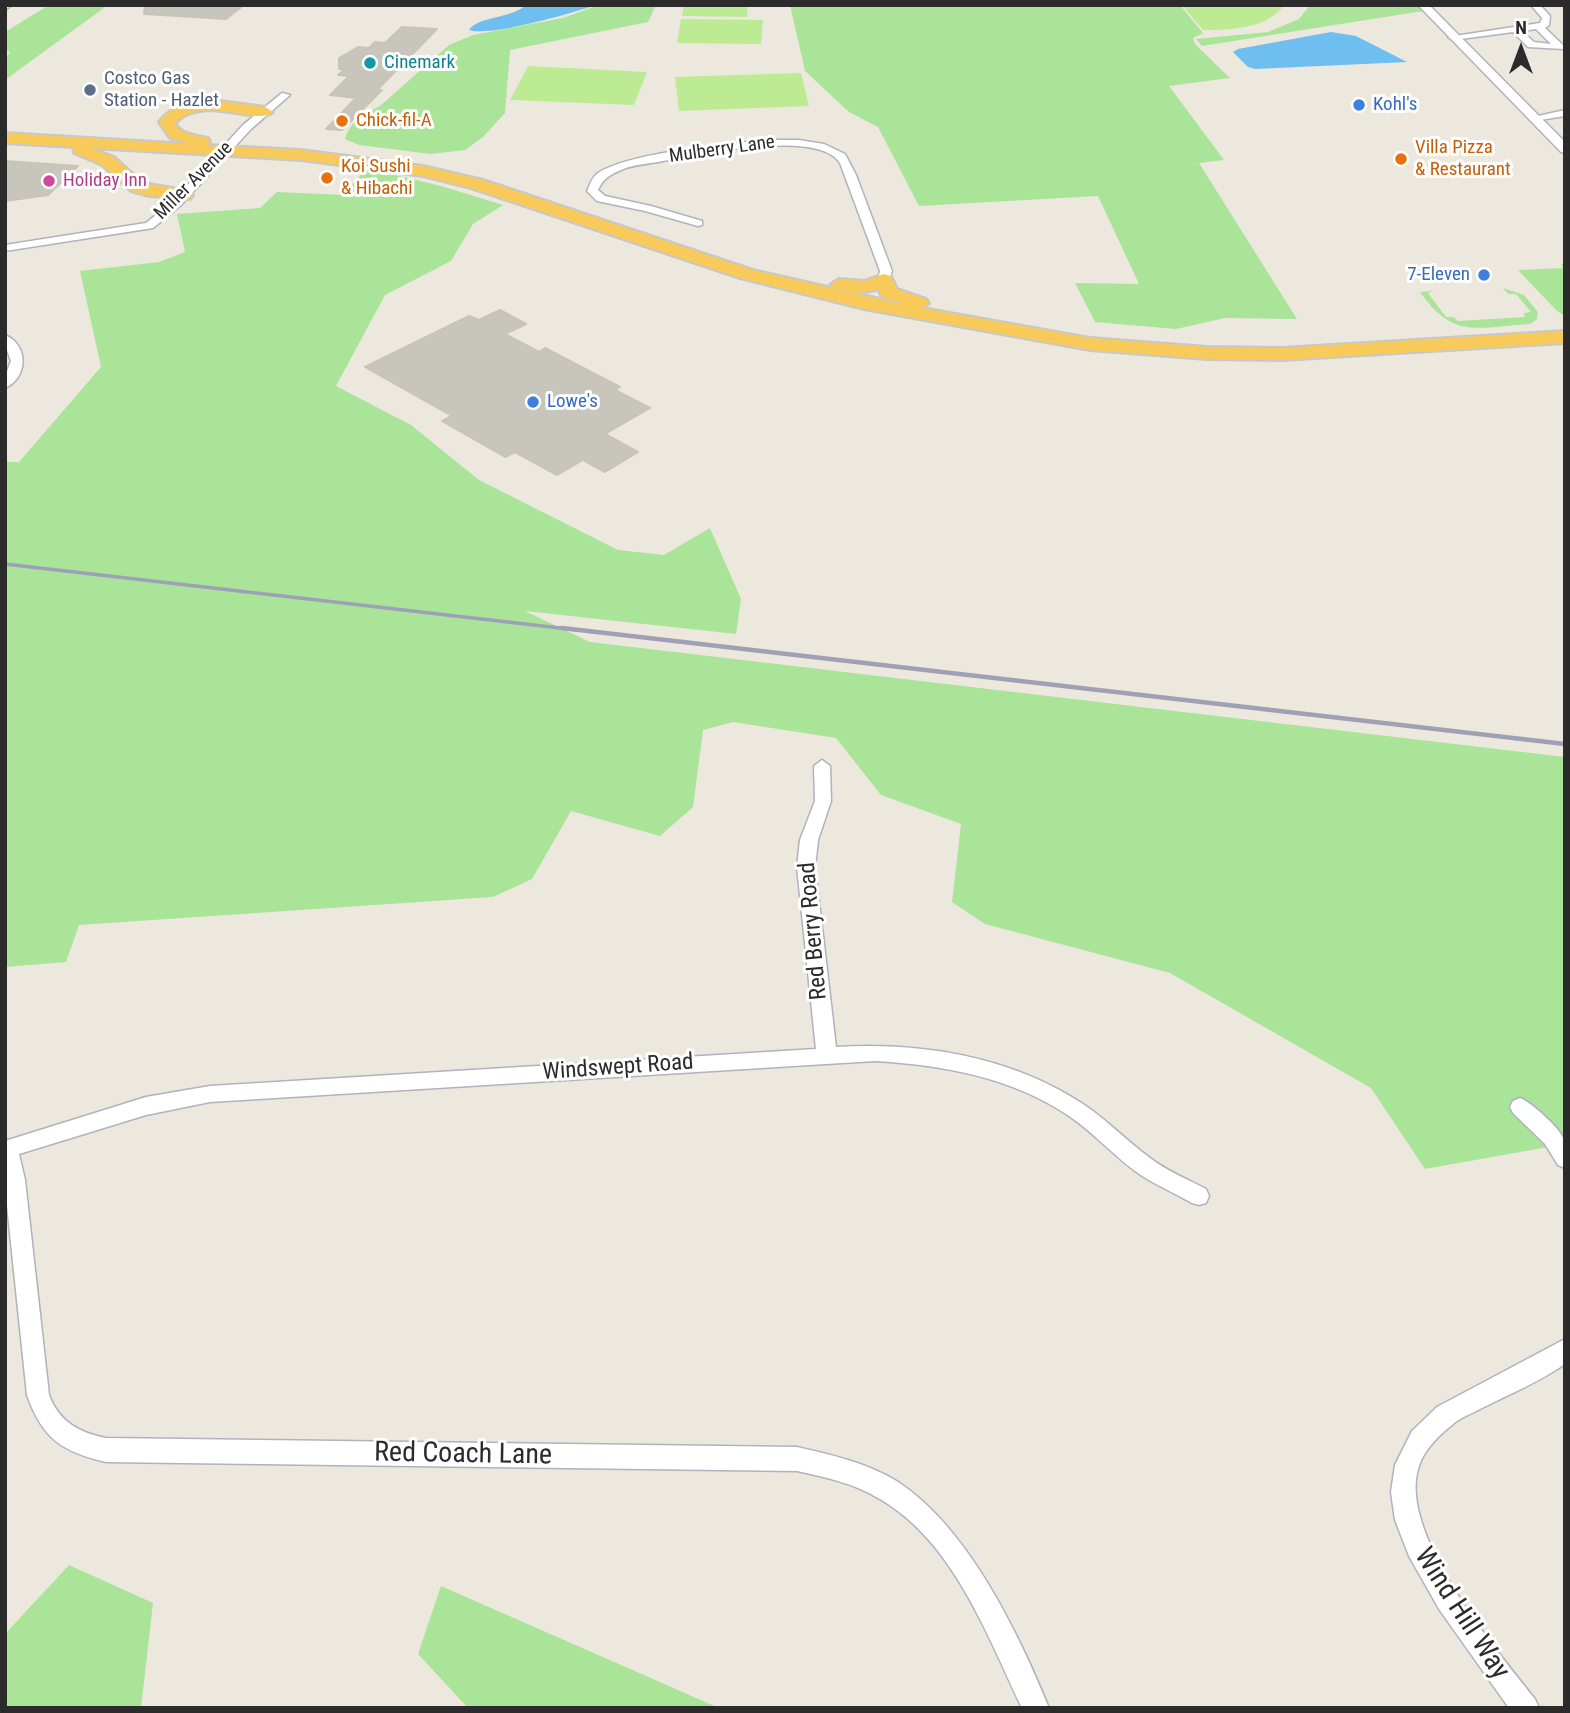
<!DOCTYPE html>
<html>
<head>
<meta charset="utf-8">
<style>
	body { margin:0 }
	#map { position:relative; width:1570px; height:1713px; overflow:hidden; background:#ede8dd; font-family:"Roboto Condensed",sans-serif }
	canvas { display:block }
	.frame { position:absolute; inset:0; border:7px solid #2b2b2b; pointer-events:none }
	.north { position:absolute; left:1486px; top:14px; width:70px; height:70px; -webkit-text-stroke:5px #fff; paint-order:stroke; rotate:0deg; font-size:19px; font-weight:700; line-height:28px; text-align:center; color:#2b2b2b }
	.north::after { content:''; display:block; margin:auto; width:24px; height:32px; background:#2b2b2b; clip-path:polygon(50% 0,100% 100%,50% 72%,0 100%) }
</style>
</head>
<body>
<div id="map">
<canvas width="1570" height="1713"></canvas>
<div class="frame"></div>
<div class="north">N</div>
</div>
<script>
const ctx = document.querySelector('canvas').getContext('2d');
ctx.lineJoin = 'round';
function paint(path, color) {
  ctx.fillStyle = color;
  ctx.fill(path, 'evenodd');
}
function trace(path, color, width, dash) {
  ctx.strokeStyle = color;
  ctx.lineWidth = width;
  ctx.lineCap = dash ? 'butt' : 'round';
  ctx.setLineDash(dash || []);
  ctx.stroke(path);
}
function write(font, color, halo, rows, align = 'center') {
  ctx.font = font + ' "Roboto Condensed",sans-serif';
  ctx.lineWidth = 6;
  ctx.setLineDash([]);
  ctx.textBaseline = 'middle';
  ctx.strokeStyle = halo;
  ctx.fillStyle = color;
  for (const [text, x, y, turn = 0] of rows) {
    ctx.save();
    ctx.translate(x, y);
    ctx.rotate((+turn || 0) * Math.PI / 180);
    ctx.textAlign = isNaN(turn) ? turn : align;
    if (halo) ctx.strokeText(text, 0, 0);
    ctx.fillText(text, 0, 0);
    ctx.restore();
  }
}
paint(new Path2D(`
	M49 5H108L5 80V60L10 52 5 49V32Z
	M599 5H656L648 22 510 50 505 113 483 137 465 150 431 154 359 145 345 139C349 123 365 113 380 106L449 45 473 35 563 18Z
	M790 5H1180L1203 33 1193 38 1195 44 1230 78 1169 86 1224 160 1199 163 1297 319 1225 318 1176 329 1095 322 1075 283 1139 284 1098 196 919 206 878 127 849 112 805 71Z
	M1310 5H1417L1423 11 1202 46 1196 39 1268 32 1299 19Z
	M366 168 441 186 503 205 473 224 451 261 385 295 336 386 411 425 479 480 618 550 664 555 710 528 741 599 736 634 525 611 590 642 1565 757V1144L1425 1169 1371 1088 1170 973 985 924 952 902 961 824 881 795 836 738 733 722 703 730 693 807 660 836 571 811 532 879 493 897 79 925 66 962 5 967V462H19L101 367 80 271 159 262 185 252 177 214 260 208 277 192 344 195Z
	M1561 264H1565V316L1557 311 1518 270 1563 268Z
	M1503 288 1524 295 1538 312 1537 319 1530 324C1477 327 1454 340 1420 292L1434 291 1428 293 1446 317H1454L1458 321 1525 317 1524 313 1531 312 1516 294H1508Z
	M69 1565 153 1603 141 1708H5V1634Z
	M441 1586 719 1708H468L418 1654Z`), '#a9e499');
paint(new Path2D(`
	M684 5H748L747 17 682 16Z
	M1182 5H1284C1268 29 1229 30 1203 30Z
	M681 19 763 20 761 44 677 43Z
	M528 66 647 72 634 105 510 100Z
	M801 73 809 106 679 111 675 77Z`), '#bceb94');
paint(new Path2D(`
	M526 5H596C572 13 491 37 469 30 478 16 511 19 526 5Z
	M1331 32 1356 36 1407 62 1255 69 1248 67 1233 52 1238 49Z`), '#6fbef0');
const building = new Path2D(`
	M145 5H244L226 19 144 14Z
	M402 27 437 29 377 90H382L342 130 326 129 356 98 330 95 349 76 338 75 345 69H339V58L358 47 369 48 375 42 385 43Z
	M5 161 78 166 48 195 5 201Z
	M500 310 526 324 505 334 539 352 545 348 620 387 615 390 650 408 605 434 638 452 605 472 583 460 557 475 515 452 505 457 442 421 452 416 365 367 469 316 479 320Z`);
paint(building, '#c8c5bc');
trace(building, '#c8c4b6', 2);
const minor = new Path2D(`
	M5 5H12L5 10Z
	M1531 5H1540L1550 16 1549 25 1545 28 1563 45V49L1528 47 1513 32 1453 40 1448 37 1540 23 1542 18ZM1536 29 1551 44 1534 42 1522 31Z
	M282 93 290 95 251 129 182 204 153 228 5 251V245L146 223 174 200 243 125Z
	M1565 110V116L1534 121 1529 118Z
	M769 140H799L824 144 845 154 856 175 892 271 888 282 878 280 880 271 840 163C818 128 698 155 663 161 650 164 633 164 621 170 609 175 603 179 598 190L605 196 651 206 702 221V225L698 226 645 211 597 201 587 191C590 185 592 177 598 173 631 152 728 144 769 140Z
	M5 335C29 345 28 378 5 388V376L11 361 5 345Z
	M822 760 830 766 831 801 818 840 815 867 836 1047C921 1042 1010 1056 1083 1104 1107 1120 1127 1141 1150 1158 1167 1171 1187 1179 1206 1189L1209 1196 1206 1203 1199 1205 1192 1203C1173 1192 1153 1184 1135 1171 1112 1154 1093 1132 1069 1116 1011 1077 943 1065 875 1061L210 1102 146 1115 19 1154 25 1180 49 1395C59 1422 80 1433 106 1438L797 1447C832 1455 868 1463 898 1482 968 1528 1018 1632 1049 1708H1022C987 1635 953 1540 878 1498 853 1483 825 1477 797 1471L106 1462C62 1452 42 1438 27 1395L5 1186V1141L146 1097 210 1086 816 1049 797 867 800 840 815 801 814 766Z
	M1520 1098C1531 1102 1561 1129 1564 1140 1567 1148 1565 1160 1565 1168L1558 1165 1545 1144 1513 1113 1510 1107 1513 1101Z
	M1565 1339V1364C1539 1382 1508 1395 1480 1409 1471 1414 1459 1418 1452 1425 1438 1436 1424 1450 1419 1466 1396 1531 1496 1650 1535 1699L1539 1708H1509L1439 1609 1409 1556 1395 1520 1391 1492 1395 1465 1412 1431 1437 1407Z`);
const tertiary = new Path2D(`
	M1418 5H1429L1565 142V153L1561 152Z`);
const trunk = new Path2D(`
	M213 100 265 107 273 112C257 127 205 93 175 123 181 135 196 135 208 138L210 141 207 145 301 150 423 166 483 180 753 270 906 305 882 297 878 289C865 294 840 295 830 285L839 279 865 281 884 274 891 276 897 289 926 299 929 303 922 308 1090 338 1207 347 1282 348 1565 331V343L1282 360 1207 359 1090 350 864 309 740 278 471 188 423 176 301 160 91 148 114 157 143 183 190 191 193 195 190 199 149 196 131 191 102 165 74 153 73 147 5 143V133L189 144 170 138 159 122C173 104 191 101 213 100Z`);
trace(minor, '#b1b1bf', 3);
trace(tertiary, '#b1b1bf', 3);
trace(trunk, '#c8c8c8', 4);
paint(minor, '#fff');
paint(tertiary, '#fff');
paint(trunk, '#f8ca59');
trace(new Path2D(`
	M5 564 577 630`), '#9fa0b5', 3.5);
trace(new Path2D(`
	M562 628 1565 744`), '#9fa0b5', 4.5);
for (const [x, y, r, color] of [
	[370,63,7,"#0f9aa8"],
	[90,90,7,"#5c6f8a"],
	[1359,105,7,"#3f7fe0"],
	[342,121,7,"#e8710a"],
	[1401,159,7,"#e8710a"],
	[327,178,7,"#e8710a"],
	[49,181,7,"#d1479c"],
	[1484,275,7,"#3f7fe0"],
	[533,402,7,"#3f7fe0"]
]) {
  const dot = new Path2D();
  dot.arc(x, y, r, 0, 2 * Math.PI);
  ctx.fillStyle = color;
  ctx.fill(dot);
  trace(dot, '#fff', 2.5);
}
write('19px', '#0d838f', '#fff', [
	["Cinemark",384,63]
], 'left');
write('19px', '#4e5e75', '#fff', [
	["Costco Gas",104,79],
	["Station - Hazlet",104,101]
], 'left');
write('19px', '#366cbe', '#fff', [
	["Kohl's",1373,105],
	["7-Eleven",1470,275,"right"],
	["Lowe's",547,402]
], 'left');
write('19px', '#c56008', '#fff', [
	["Chick-fil-A",356,121],
	["Villa Pizza",1415,148],
	["& Restaurant",1415,170],
	["Koi Sushi",341,167],
	["& Hibachi",341,189]
], 'left');
write('19px', '#2b2b2b', '#fff', [
	["Mulberry Lane",722,150,-8],
	["Miller Avenue",194,181,-45]
]);
write('19px', '#b23c85', '#fff', [
	["Holiday Inn",63,181]
], 'left');
write('23px', '#2b2b2b', '#fff', [
	["Red Berry Road",814,931,-95],
	["Windswept Road",618,1068,-4]
]);
write('28px', '#2b2b2b', '#fff', [
	["Red Coach Lane",463,1455,1],
	["Wind Hill Way",1461,1614,57]
]);
</script>
</body>
</html>
